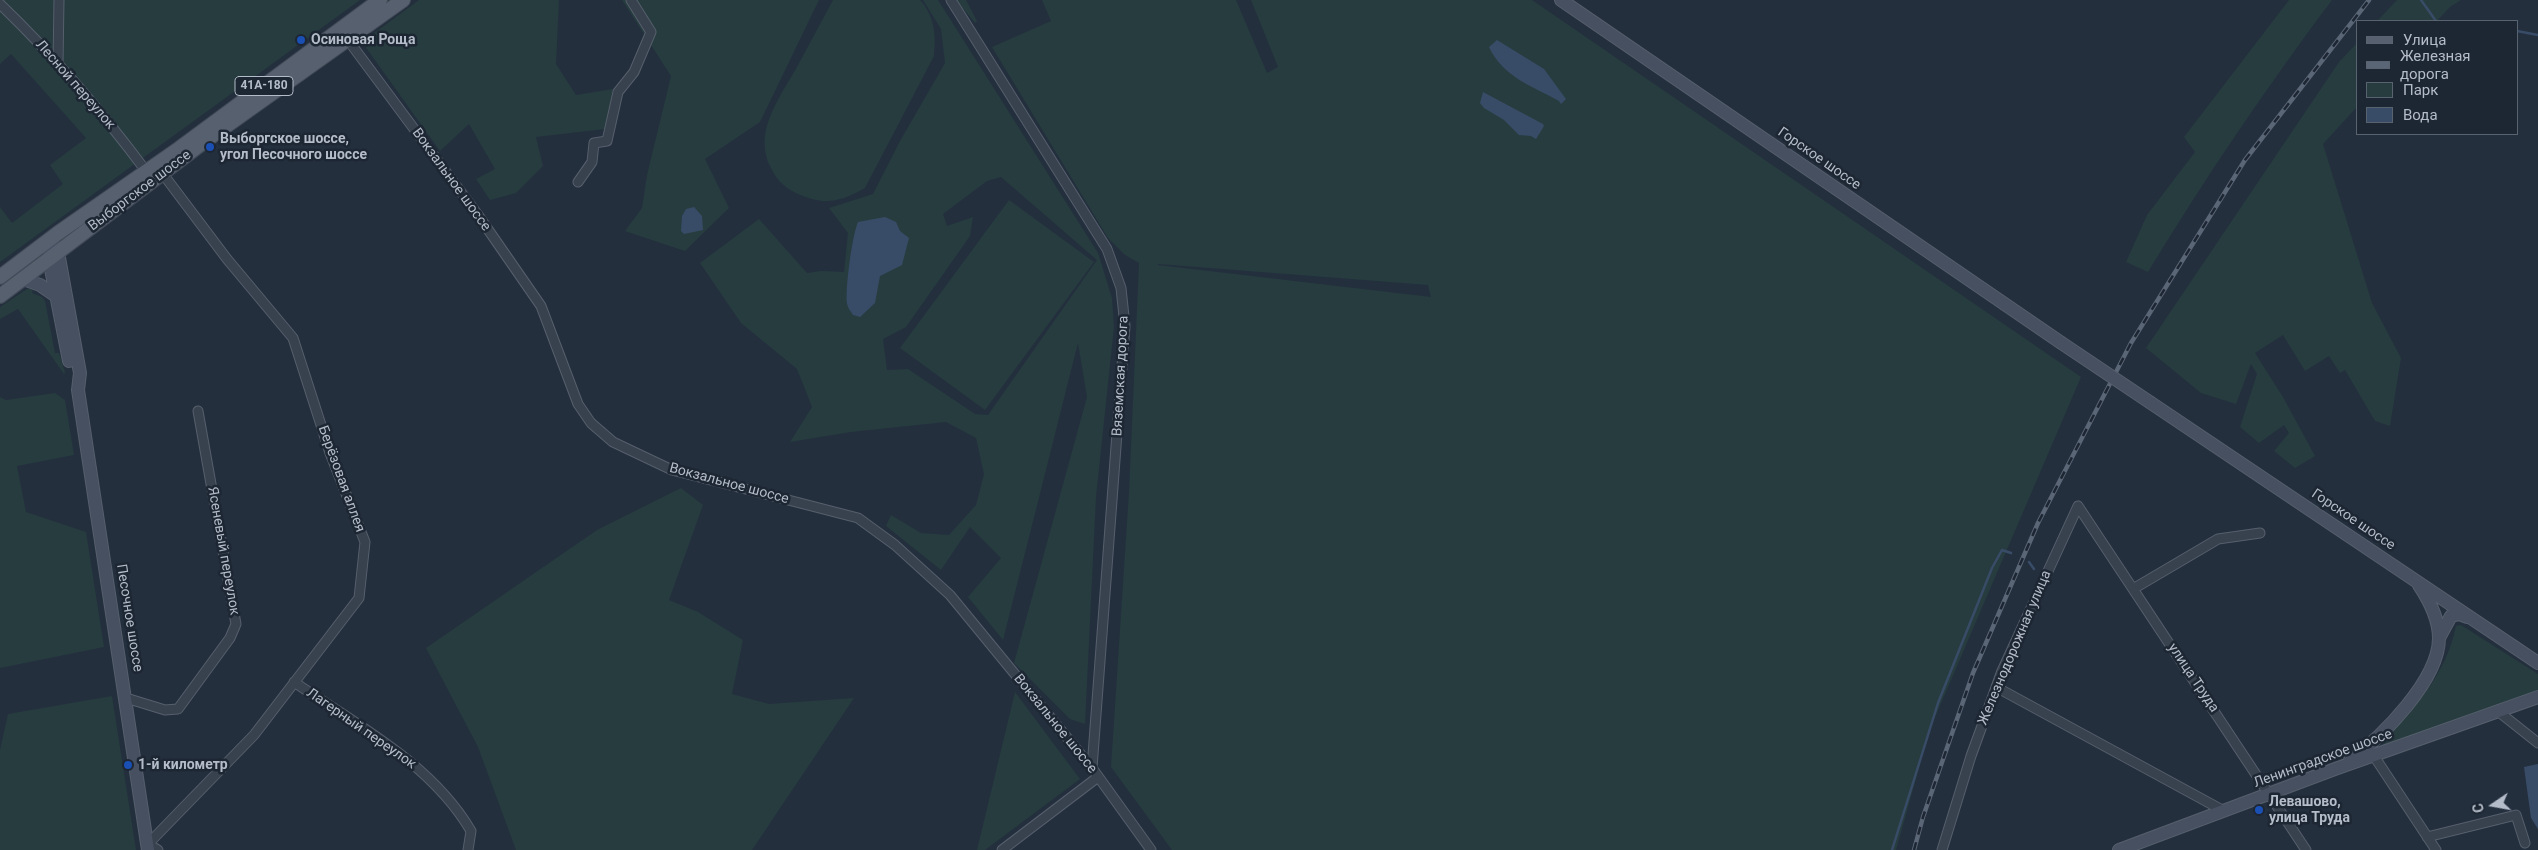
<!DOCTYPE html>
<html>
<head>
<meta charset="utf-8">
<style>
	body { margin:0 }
	#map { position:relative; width:2538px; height:850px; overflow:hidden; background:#242f3e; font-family:Roboto,sans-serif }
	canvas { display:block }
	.legend { position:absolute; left:2356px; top:20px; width:162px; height:115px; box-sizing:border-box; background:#1d2633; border:1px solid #59626f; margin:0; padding:6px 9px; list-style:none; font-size:15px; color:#b4bcc9 }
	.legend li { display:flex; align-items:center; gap:10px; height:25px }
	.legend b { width:25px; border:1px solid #59626f }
	.north { position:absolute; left:2468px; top:780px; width:50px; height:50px; -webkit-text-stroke:4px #1d2633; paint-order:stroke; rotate:258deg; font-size:14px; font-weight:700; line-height:20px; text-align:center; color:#b4bcc9 }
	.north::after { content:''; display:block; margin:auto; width:18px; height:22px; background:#b4bcc9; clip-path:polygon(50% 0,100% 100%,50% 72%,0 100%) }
</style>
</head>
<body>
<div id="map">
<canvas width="2538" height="850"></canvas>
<ul class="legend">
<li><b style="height:6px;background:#56606e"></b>Улица</li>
<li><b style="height:6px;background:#5a6575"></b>Железная дорога</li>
<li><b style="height:14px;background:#263c3f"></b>Парк</li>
<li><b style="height:14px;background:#394c67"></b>Вода</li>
</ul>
<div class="north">С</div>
</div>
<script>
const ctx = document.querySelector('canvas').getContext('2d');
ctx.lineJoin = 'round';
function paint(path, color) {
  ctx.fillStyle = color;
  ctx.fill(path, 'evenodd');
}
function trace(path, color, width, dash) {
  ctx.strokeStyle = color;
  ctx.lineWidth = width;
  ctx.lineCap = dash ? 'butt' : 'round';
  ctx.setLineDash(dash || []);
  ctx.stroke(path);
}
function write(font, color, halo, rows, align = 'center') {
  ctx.font = font + ' Roboto,sans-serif';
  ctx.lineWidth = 5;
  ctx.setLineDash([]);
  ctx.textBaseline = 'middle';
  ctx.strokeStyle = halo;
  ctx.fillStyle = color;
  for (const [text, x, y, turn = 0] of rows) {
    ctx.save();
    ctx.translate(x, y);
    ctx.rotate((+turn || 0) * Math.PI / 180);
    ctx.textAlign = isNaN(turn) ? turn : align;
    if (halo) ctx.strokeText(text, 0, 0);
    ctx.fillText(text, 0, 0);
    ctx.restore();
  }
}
paint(new Path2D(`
	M0 0H360L0 262V207L12 223 63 184 50 165 86 138 11 54 0 64Z
	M419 0H559L556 64 576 95 613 89 605 129 536 137 543 166 516 193 490 200 476 179 495 169 469 124 440 151 362 42Z
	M622 0H819L760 122 705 159 729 208 685 251 625 231 642 208 647 175 671 76Z
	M833 0H920C935 16 936 36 934 56L865 188C839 203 822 206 794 192 783 186 776 179 771 168 752 133 780 97 797 67 809 45 821 22 833 0Z
	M923 0H938L1098 253 1112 298 1114 327 1096 497 1085 724 1070 719 1014 663 1087 397 1078 343 1003 640 968 597 1001 558 970 527 941 570 886 526 891 515 921 533 949 535 976 505 984 474 976 438 946 422 851 432 790 442 812 407 797 369 741 323 700 263 759 219 807 273 821 271 844 272 848 233 829 208 873 194 900 141 945 63 941 29ZM1001 177 1097 260 988 415 975 414 908 369 887 370 883 339 906 327 970 236 973 217 947 226 943 214 987 181Z
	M956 0H966L977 21 975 23Z
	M1042 0H1236L1267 73 1278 67 1251 0H1532L2081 377 1930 729 1896 850H1172L1111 767 1129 492 1139 263 1125 255 1108 238 992 47 1051 21ZM1158 264 1428 285 1431 297 1158 265Z
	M2289 0H2332C2266 88 2205 178 2148 272L2126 262 2147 215 2195 152 2184 137Z
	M2397 0H2461L2450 7 2437 21H2377Z
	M2357 43V107L2323 144 2372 303 2401 358 2390 426 2375 421 2345 370 2340 373 2329 356 2305 371 2283 335 2255 353 2283 397 2315 456 2295 468 2274 451 2289 433 2284 425 2259 443 2240 427 2257 374 2251 364 2236 404 2201 393 2146 348 2339 62Z
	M1009 200 1094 262 985 410 900 348Z
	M27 289H33L32 293 42 297 45 301 55 353H59L65 372 64 374 18 309 0 319V307Z
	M55 393 65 400 74 455 17 466 26 512 86 532 104 647 0 668V397L6 400Z
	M681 488 703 505 669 600 698 612 743 640 732 694 769 704 854 698 752 850H516L478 747 426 648 597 530Z
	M2461 625 2538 674V691L2384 746 2381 743C2415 707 2446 675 2456 626Z
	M1015 692 1080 779 985 850H977Z
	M112 696 136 850H0V750L8 714Z`), '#263c3f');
paint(new Path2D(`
	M1497 40 1544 69 1566 99 1561 104 1559 101C1532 86 1503 77 1489 47Z
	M1483 92 1543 124 1544 126 1536 139 1531 136 1519 135 1504 120 1484 108 1480 103Z
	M694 207 702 216 703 230 684 234 681 231 682 216 686 209Z
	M885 217 896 222 900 231 909 238 902 265 880 276 875 303 860 317 853 315C851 312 848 308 847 304 845 289 852 236 858 222Z
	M2538 764V829L2531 818 2524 767Z`), '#394c67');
trace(new Path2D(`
	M2421 0 2436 21
	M2517 31 2538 35
	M2029 562 2034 569
	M1892 850 1938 703 1992 568 2002 550 2011 553`), '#394c67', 2.5);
const street = new Path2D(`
	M951 0 1107 249 1121 288 1125 326 1092 768
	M0 4C53 55 102 112 146 171
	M348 40 478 215 541 306 578 404 591 423 613 442 672 470 858 518 895 545 950 595 1092 768 1151 850
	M58 64 59 0
	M578 182 592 162 594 143 607 141 618 92 634 72 651 32 631 0
	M2078 506 2306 850
	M2133 589 2218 539 2260 533
	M294 682C357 725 432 764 471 831L468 850
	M1996 687 2224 811
	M126 698 165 710 178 709 230 638 236 624 198 411
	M2499 712 2538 743
	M2374 756 2436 850
	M2427 837 2516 815 2525 843
	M158 850 148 844 254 735 359 598 365 542 330 453 293 338 227 259 163 174
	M1002 850 1098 777
	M1942 850 1971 756 2002 671 2078 506`);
const secondary = new Path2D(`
	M1561 0 2060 342
	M51 238 58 252 80 373 78 390 148 850
	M50 251 49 259 69 361
	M23 279 40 285 56 296
	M2151 403 2538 663
	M2439 638 2451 616 2459 614 2467 617
	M2350 760C2382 737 2439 680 2439 638 2439 619 2429 600 2419 585
	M2119 850 2335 769 2538 697`);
const primary = new Path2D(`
	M0 277 58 233 180 148 380 0
	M0 296 205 141 403 0`);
trace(street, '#565f6c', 11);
trace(secondary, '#565f6c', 14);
trace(primary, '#414a57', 16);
trace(street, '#38414e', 9);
trace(secondary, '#465061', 12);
trace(primary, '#56606e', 14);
const rail = new Path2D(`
	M1914 850 1923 817 1973 673 2038 523 2131 343 2245 160 2369 0`);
trace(rail, '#5a6575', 4.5);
trace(rail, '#1d2633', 2.5, [8]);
const secondaryBridge = new Path2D(`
	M2060 342 2151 403`);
trace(secondaryBridge, '#565f6c', 14, []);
trace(secondaryBridge, '#465061', 12);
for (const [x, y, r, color] of [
	[301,40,5,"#1a4fb4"],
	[210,147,5,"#1a4fb4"],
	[128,765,5,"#1a4fb4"],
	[2259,810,5,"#1a4fb4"]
]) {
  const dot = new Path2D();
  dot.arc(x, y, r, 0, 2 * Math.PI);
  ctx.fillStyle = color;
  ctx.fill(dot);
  trace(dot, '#1d2633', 2);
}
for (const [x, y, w] of [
	[264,86,58]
]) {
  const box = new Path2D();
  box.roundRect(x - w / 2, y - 9.5, w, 19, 4);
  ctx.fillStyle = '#1d2633';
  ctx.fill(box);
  trace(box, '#b4bcc9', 1);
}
write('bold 12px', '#b4bcc9', null, [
	["41А-180",264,86]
]);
write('bold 14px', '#b4bcc9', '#1d2633', [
	["Осиновая Роща",311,40],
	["Выборгское шоссе,",220,139],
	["угол Песочного шоссе",220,155],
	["1-й километр",138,765],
	["Левашово,",2269,802],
	["улица Труда",2269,818]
], 'left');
write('14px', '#b4bcc9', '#1d2633', [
	["Лесной переулок",75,85,49],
	["Горское шоссе",1819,159,35],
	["Вокзальное шоссе",451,180,54],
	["Выборгское шоссе",140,191,-37],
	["Вяземская дорога",1121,376,-87],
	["Берёзовая аллея",341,479,70],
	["Вокзальное шоссе",729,484,15],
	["Горское шоссе",2353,520,34],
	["Ясеневый переулок",223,551,80],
	["Песочное шоссе",129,618,81],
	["Железнодорожная улица",2015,648,-67],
	["улица Труда",2193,678,56],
	["Вокзальное шоссе",1055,724,51],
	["Лагерный переулок",361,729,35],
	["Ленинградское шоссе",2323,759,-20]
]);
</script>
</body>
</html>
